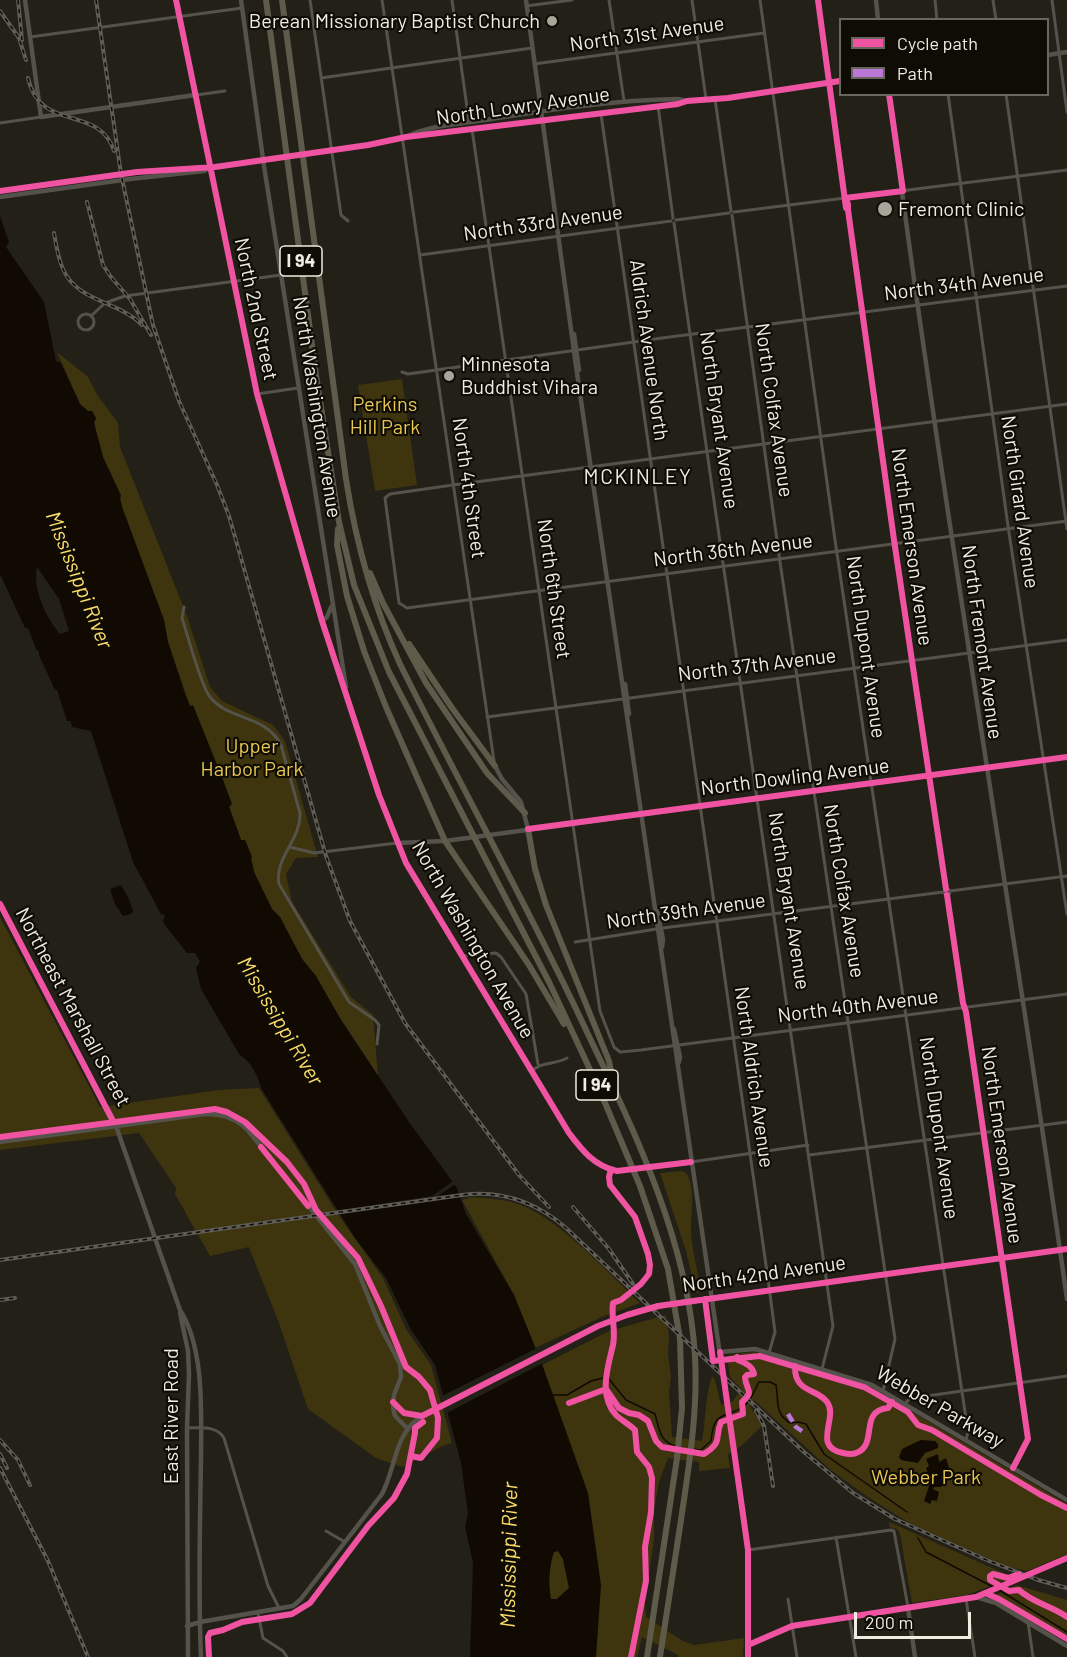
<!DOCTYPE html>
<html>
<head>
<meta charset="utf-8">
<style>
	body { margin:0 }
	#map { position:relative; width:1067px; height:1657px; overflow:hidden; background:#232017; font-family:Barlow,sans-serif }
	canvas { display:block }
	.legend { position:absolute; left:839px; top:18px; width:210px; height:78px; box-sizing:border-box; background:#0f0c06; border:2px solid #69665e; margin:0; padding:8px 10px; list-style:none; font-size:18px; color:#efece1 }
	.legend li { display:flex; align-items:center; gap:12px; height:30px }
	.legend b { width:30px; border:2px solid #69665e }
	.scale { position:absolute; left:854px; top:1612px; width:117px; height:27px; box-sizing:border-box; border:3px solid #efece1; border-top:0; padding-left:8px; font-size:18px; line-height:21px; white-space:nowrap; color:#efece1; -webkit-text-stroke:4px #0f0c06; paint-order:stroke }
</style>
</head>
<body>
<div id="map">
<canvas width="1067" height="1657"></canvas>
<ul class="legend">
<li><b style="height:8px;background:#f153a3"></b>Cycle path</li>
<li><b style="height:8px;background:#ba77d6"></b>Path</li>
</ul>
<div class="scale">200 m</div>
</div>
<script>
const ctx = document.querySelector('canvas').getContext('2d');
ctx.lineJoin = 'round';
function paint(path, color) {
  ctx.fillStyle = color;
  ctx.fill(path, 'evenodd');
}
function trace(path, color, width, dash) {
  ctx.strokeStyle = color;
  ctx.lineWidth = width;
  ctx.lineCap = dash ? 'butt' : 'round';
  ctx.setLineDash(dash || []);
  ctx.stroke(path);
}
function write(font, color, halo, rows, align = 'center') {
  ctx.font = font + ' Barlow,sans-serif';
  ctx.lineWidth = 4.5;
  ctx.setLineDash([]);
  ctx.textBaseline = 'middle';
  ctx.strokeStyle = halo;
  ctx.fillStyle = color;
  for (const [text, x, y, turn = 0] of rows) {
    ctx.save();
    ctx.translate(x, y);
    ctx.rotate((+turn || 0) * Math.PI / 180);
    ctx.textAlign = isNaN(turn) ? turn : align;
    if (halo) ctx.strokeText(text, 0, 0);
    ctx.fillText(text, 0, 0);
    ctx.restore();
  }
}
paint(new Path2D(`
	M57 352 88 377 98 396 118 423 120 447 187 616 210 687 222 701 273 725 285 741 318 857 296 858 286 874 292 902 351 997 373 1015 378 1076 333 1007 316 976 302 959 280 917 272 909 254 872 251 858 252 857 245 840H241L218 775 219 770 193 706H190L168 642 164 620 122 507 120 498 121 495 103 457 94 423 88 411 80 404Z
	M402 379 417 485 375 491 358 385Z
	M0 917 100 1107 219 1090 259 1088 339 1216 383 1278 406 1329 431 1365 452 1443 442 1446 403 1467 376 1458 308 1409 279 1323 249 1247 210 1256 175 1194 176 1188 139 1133 0 1150Z
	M681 1171C684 1172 686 1172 688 1176 695 1191 691 1215 691 1231 692 1251 698 1272 701 1292L696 1293 686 1251 660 1173Z
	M471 1197C485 1198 499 1199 512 1202 556 1214 607 1272 640 1303L602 1317 535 1348 514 1295 462 1200Z
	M666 1315 669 1337 668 1354 671 1377 669 1393 672 1437 702 1441C706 1419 705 1397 712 1376L715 1380 721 1405 733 1401 738 1393 740 1394 743 1391 730 1377 727 1356 734 1354 754 1352 870 1387 1067 1504V1554L1027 1571 1008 1567 909 1523 868 1497 832 1471 754 1400 750 1406 762 1426 741 1446 728 1454 730 1468 699 1471V1462L668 1458 659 1482 654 1511V1539L645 1603 646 1617 683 1641 694 1645 744 1638 743 1657H678V1655L642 1637 637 1657H596V1646L542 1365 609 1331Z
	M889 1522 1008 1575V1578L1006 1580 967 1595 912 1603 900 1534 897 1529 889 1527Z
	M558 1551 563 1559 569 1588 557 1599H551C548 1585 548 1566 554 1552Z
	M1017 1585 1067 1600V1642L991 1597Z`), '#3e340e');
paint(new Path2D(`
	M0 216 9 242 6 247 44 302 56 361 61 363 80 404 88 411H92L96 418 94 423 103 457 121 496 120 498 122 507 164 620 168 642 184 691 190 706 193 705 219 770 218 775 222 777 232 804 229 807 241 840H245L252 857 251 858 254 872 272 909 280 917 302 959 316 976 341 1020 409 1122 457 1188 466 1214 514 1295 542 1364 588 1493 601 1585 596 1657H470L473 1563 465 1527 468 1514 461 1463 435 1365 410 1328 386 1278 355 1238 261 1088C258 1075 251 1062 239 1054L201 989 196 968 200 962 195 953H187L165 925 163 921 165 915 161 914 133 862 91 731 72 727 71 721H67L57 690H55L39 655V651H37L28 628H25L0 574ZM37 567 59 599 69 631 60 634C46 618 32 587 37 567ZM558 1551 563 1559 569 1588 557 1599H551C548 1585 549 1566 554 1552Z
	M121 885 129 899 133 911 131 914 123 916 115 904 110 889Z
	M921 1440 935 1441 938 1444V1448L925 1453 918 1463 901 1460 899 1457 902 1449Z
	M938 1454 939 1462 946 1458 949 1468 943 1469V1471L949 1472 947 1480 941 1487H934L933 1489 939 1492 937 1501 932 1500 930 1504 924 1501 931 1480 926 1468 929 1466 926 1459Z`), '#110a02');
paint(new Path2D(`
	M455 1180 457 1183 438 1196 462 1193 463 1196 337 1214 335 1211 432 1196Z
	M539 1347 545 1362 445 1414 440 1397Z`), '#232017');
trace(new Path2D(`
	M553 1395H567L591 1381 603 1378 609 1379 626 1400 655 1414C659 1428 660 1443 676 1446
	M692 1449 701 1450 711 1441C714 1409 724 1420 744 1406 752 1400 754 1390 759 1382H770L776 1385C779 1401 774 1413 790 1423L798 1422 806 1424 824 1454 907 1512
	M918 1538 926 1552 995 1588
	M999 1590 1067 1632`), '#110a02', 1.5);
trace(new Path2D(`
	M310 0 341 215 348 221
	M382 0 494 761
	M452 0 469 122
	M609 0 624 101
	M692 0 706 99
	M760 0 836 547 968 1432 966 1440
	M935 0 937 20
	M993 0 996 20
	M1052 0 1067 112
	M526 6 572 0
	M30 37 242 8
	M534 64 764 33
	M321 78 532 48
	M948 94 1008 526 1067 914
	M1006 94 1067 529
	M196 95 225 91
	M715 99 731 211
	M658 106 673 218
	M601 114 768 1279 775 1332 769 1353
	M0 123 41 117
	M472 129 600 1011 614 1047 620 1052 641 1050 1067 994
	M845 198 848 204V210L894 540 946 889
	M734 212 1067 170
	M732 215 780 562 895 1339 883 1391
	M676 220 729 213
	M674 223 833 1326 822 1369
	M420 255 671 221
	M78 322a8 8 0 1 1 16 0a8 8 0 1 1-16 0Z
	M91 316 105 303 125 296 281 275
	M402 372 408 374 662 338 1067 286
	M257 394 298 388
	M1067 404 453 485 390 494 385 498 399 603 407 608 1067 521
	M184 607 182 618C188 636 200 684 210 697 229 721 265 714 281 745L300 813C301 840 274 858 279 884L349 1002 375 1020 379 1025 377 1044
	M487 717 1067 640
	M290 847 314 853 397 843
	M944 892a3 3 0 1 1 6 0a3 3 0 1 1-6 0Z
	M950 891 1067 876
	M947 895 963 1003 966 1012 1028 1439 1013 1468
	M575 942 663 928 943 892
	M462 956 496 953 501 957 526 994 538 1064
	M532 1071C542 1061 555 1065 567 1058
	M809 1155 1067 1122
	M691 1162 808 1145
	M611 1169 609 1177 610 1185 635 1217 648 1254 650 1265 649 1274 641 1284 621 1300 613 1303
	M905 1404 909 1399 913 1398 1067 1376
	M187 1428C200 1428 216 1425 224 1438L268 1586 279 1608
	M326 1531 345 1542
	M836 1537 856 1657
	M748 1550 891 1530 894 1531 908 1607
	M788 1599 797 1657
	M966 1599 975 1657
	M258 1613 263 1638 283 1651 287 1657
	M1028 1622 1033 1657`), '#54524b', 3);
trace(new Path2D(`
	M25 0 41 117 195 95
	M176 0 257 394 322 621 379 795 406 863 569 1133C582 1150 594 1166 617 1171L691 1162
	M241 0 264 166 346 687
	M526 0 576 366 746 1533 748 1550V1657
	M818 0 845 198
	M876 0 878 20
	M1048 55 1067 52
	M889 94C941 497 1010 897 1067 1299
	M408 136C428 126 463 123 485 120 549 110 614 100 678 99L687 101
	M0 191 137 172 215 167 368 145 406 137 678 104 687 101 728 98 840 81
	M0 197 130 179 204 171 209 168
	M574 334 579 370
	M322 621 327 617 331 607
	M625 684 629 714
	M495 766 502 779 521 802 528 829
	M397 843 445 841 1067 757
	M0 904 116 1126 180 1310C205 1349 201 1414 201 1459 200 1525 198 1591 201 1657
	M657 911 663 939 662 947
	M674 1029 680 1057 679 1062
	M0 1142 205 1114C224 1114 239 1119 251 1134L355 1264 380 1326 400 1364 401 1377 394 1395 393 1407 395 1416 407 1428
	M180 1313 188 1351 189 1374 187 1428 188 1657
	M720 1352 755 1349 872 1385 1067 1500
	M393 1403 404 1413 422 1416
	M976 1597 996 1603 1067 1646
	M908 1608 915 1657
	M187 1626 200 1622 293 1606 301 1599 382 1494C396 1468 394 1433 422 1416L598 1326 636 1312 681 1302 1067 1249
	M748 1645 792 1626 976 1597 1067 1558`), '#54524b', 4.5);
trace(new Path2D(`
	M266 0 316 375 339 522 354 585 389 672 550 984 600 1091 640 1186 668 1269 680 1339 682 1408 677 1458 647 1657
	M282 0 346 479C356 543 373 605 400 664 461 787 528 906 586 1030 635 1132 688 1241 695 1356 698 1412 689 1465 681 1520 674 1566 667 1611 660 1657
	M338 529 337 545 347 596 364 651 386 707 445 841 529 965 564 1024
	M370 573 383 603 426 683 487 773 525 813
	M409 644 452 708 495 766
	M528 829 535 869 546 905 609 1061 612 1076`), '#5f5b4b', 6);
const rail = new Path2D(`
	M18 0 22 40
	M96 0 121 174 153 325 179 401 217 485 229 516 326 856 350 921 405 1023 519 1175 549 1207
	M0 11 19 38 26 60
	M28 78C40 133 99 104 114 151
	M87 202 103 265 111 277 130 299 151 335
	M54 233C56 245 58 258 63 269 77 302 119 301 142 325
	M573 1207 609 1249 633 1284
	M0 1260 462 1195C501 1190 536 1202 566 1228L804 1452 853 1493 895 1519 989 1561 1038 1580 1067 1588
	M0 1300 15 1298
	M756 1411 764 1426 773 1486
	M0 1440 18 1460 30 1485
	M0 1454 7 1468
	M0 1468 48 1561 88 1657`);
trace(rail, '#5f5c57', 4);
trace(rail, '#0f0c06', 1.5, [4.5]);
trace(new Path2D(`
	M788 1414 796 1427 805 1433`), '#ba77d6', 4.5, [9, 4.5]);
trace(new Path2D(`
	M176 0 257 394 322 621 379 795 406 863 569 1133C582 1150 594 1166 617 1171L691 1162
	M818 0 846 208
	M0 191 137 172 215 167 368 145 406 137 678 104 687 101 728 98 840 81
	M845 198 848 204V210L894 540 946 889
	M845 198 903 191 889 94
	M528 829 1067 757
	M947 895 963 1003 966 1012 1028 1439 1013 1468
	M0 904 113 1121
	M0 1137 215 1109 227 1112 245 1122 287 1162 304 1184 316 1210 358 1258 381 1306 406 1367 419 1377 430 1390 438 1418 437 1438 421 1458 411 1456
	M261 1147 308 1206
	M611 1169 609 1177 610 1185 635 1217 648 1254 650 1265 649 1274 641 1284 621 1300 613 1303C611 1317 616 1331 613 1345 608 1366 598 1396 616 1415 622 1421 629 1424 635 1430L637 1452 649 1467 652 1478 651 1512 645 1547 646 1581 631 1657
	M705 1299 713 1361 760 1356 864 1387 908 1412 918 1425 932 1430 1041 1495 1067 1508
	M720 1352 748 1550V1657
	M795 1366C794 1393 817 1388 827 1402 839 1417 811 1447 843 1453 847 1454 852 1455 856 1453 879 1445 858 1411 888 1408L892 1402
	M393 1402 404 1413 422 1416 598 1326 627 1315 658 1306 1067 1249
	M569 1403 606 1389 619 1408 629 1413 639 1415 648 1421 656 1441 662 1447 704 1454C724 1441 714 1438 721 1422L743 1414 742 1402C755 1391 746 1391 745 1377L747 1375 754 1374C752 1365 746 1364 738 1360L737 1357
	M1019 1574 1008 1578 993 1574 990 1576V1580L1009 1591 1019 1590C1033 1603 1052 1606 1067 1617
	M985 1593 999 1599 1067 1639
	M748 1645 792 1626 976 1597 1067 1558
	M209 1657 208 1637 210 1633 223 1630 242 1622 292 1614 310 1603 368 1526 394 1498 407 1474 415 1433V1428L423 1422`), '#f153a3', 6);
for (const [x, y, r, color] of [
	[552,21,6,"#a8a59a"],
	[885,209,8,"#a8a59a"],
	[449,376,6,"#a8a59a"]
]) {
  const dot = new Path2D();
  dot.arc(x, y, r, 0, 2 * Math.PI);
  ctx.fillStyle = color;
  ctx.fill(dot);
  trace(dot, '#0f0c06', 2);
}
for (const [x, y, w] of [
	[301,261,42],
	[597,1085,42]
]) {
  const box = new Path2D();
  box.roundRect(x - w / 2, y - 15, w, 30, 4.5);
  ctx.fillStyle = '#0f0c06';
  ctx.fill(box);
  trace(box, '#efece1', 1.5);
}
write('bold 18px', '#efece1', null, [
	["I 94",301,261],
	["I 94",597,1085]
]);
write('20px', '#efece1', '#0f0c06', [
	["Berean Missionary Baptist Church",540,21,"right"],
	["Fremont Clinic",898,209],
	["Minnesota",461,364],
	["Buddhist Vihara",461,387]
], 'left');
write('20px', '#efece1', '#0f0c06', [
	["North 31st Avenue",647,34,-8],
	["North Lowry Avenue",523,106,-8],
	["North 33rd Avenue",543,223,-8],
	["North 34th Avenue",964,284,-7],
	["North 2nd Street",256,309,78],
	["Aldrich Avenue North",649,350,82],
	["North Washington Avenue",317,407,81],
	["North Colfax Avenue",774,410,82],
	["North Bryant Avenue",719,420,82],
	["North 4th Street",469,488,82],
	["North Girard Avenue",1020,502,82],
	["North Emerson Avenue",912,547,82],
	["North 36th Avenue",733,550,-7],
	["North 6th Street",554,589,82],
	["North Fremont Avenue",982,642,82],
	["North Dupont Avenue",866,647,82],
	["North 37th Avenue",757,665,-7],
	["North Dowling Avenue",795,777,-7],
	["North Colfax Avenue",844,891,81],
	["North Bryant Avenue",789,901,81],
	["North 39th Avenue",686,911,-8],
	["North Washington Avenue",473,940,60],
	["North 40th Avenue",858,1006,-7],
	["Northeast Marshall Street",73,1007,62],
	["North Aldrich Avenue",754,1077,82],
	["North Dupont Avenue",939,1128,82],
	["North Emerson Avenue",1002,1145,82],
	["North 42nd Avenue",764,1274,-8],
	["Webber Parkway",940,1407,30],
	["East River Road",171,1416,-90]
]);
write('20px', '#e7c750', '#0f0c06', [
	["Perkins",385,404],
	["Hill Park",385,427],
	["Upper",252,746],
	["Harbor Park",252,769],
	["Webber Park",926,1477]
]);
ctx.letterSpacing = '1.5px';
write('21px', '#efece1', '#0f0c06', [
	["MCKINLEY",638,477]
]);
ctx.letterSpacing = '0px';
write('italic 21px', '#fcdc67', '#0f0c06', [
	["Mississippi River",79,580,68],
	["Mississippi River",280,1021,59],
	["Mississippi River",509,1555,-89]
]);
</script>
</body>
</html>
